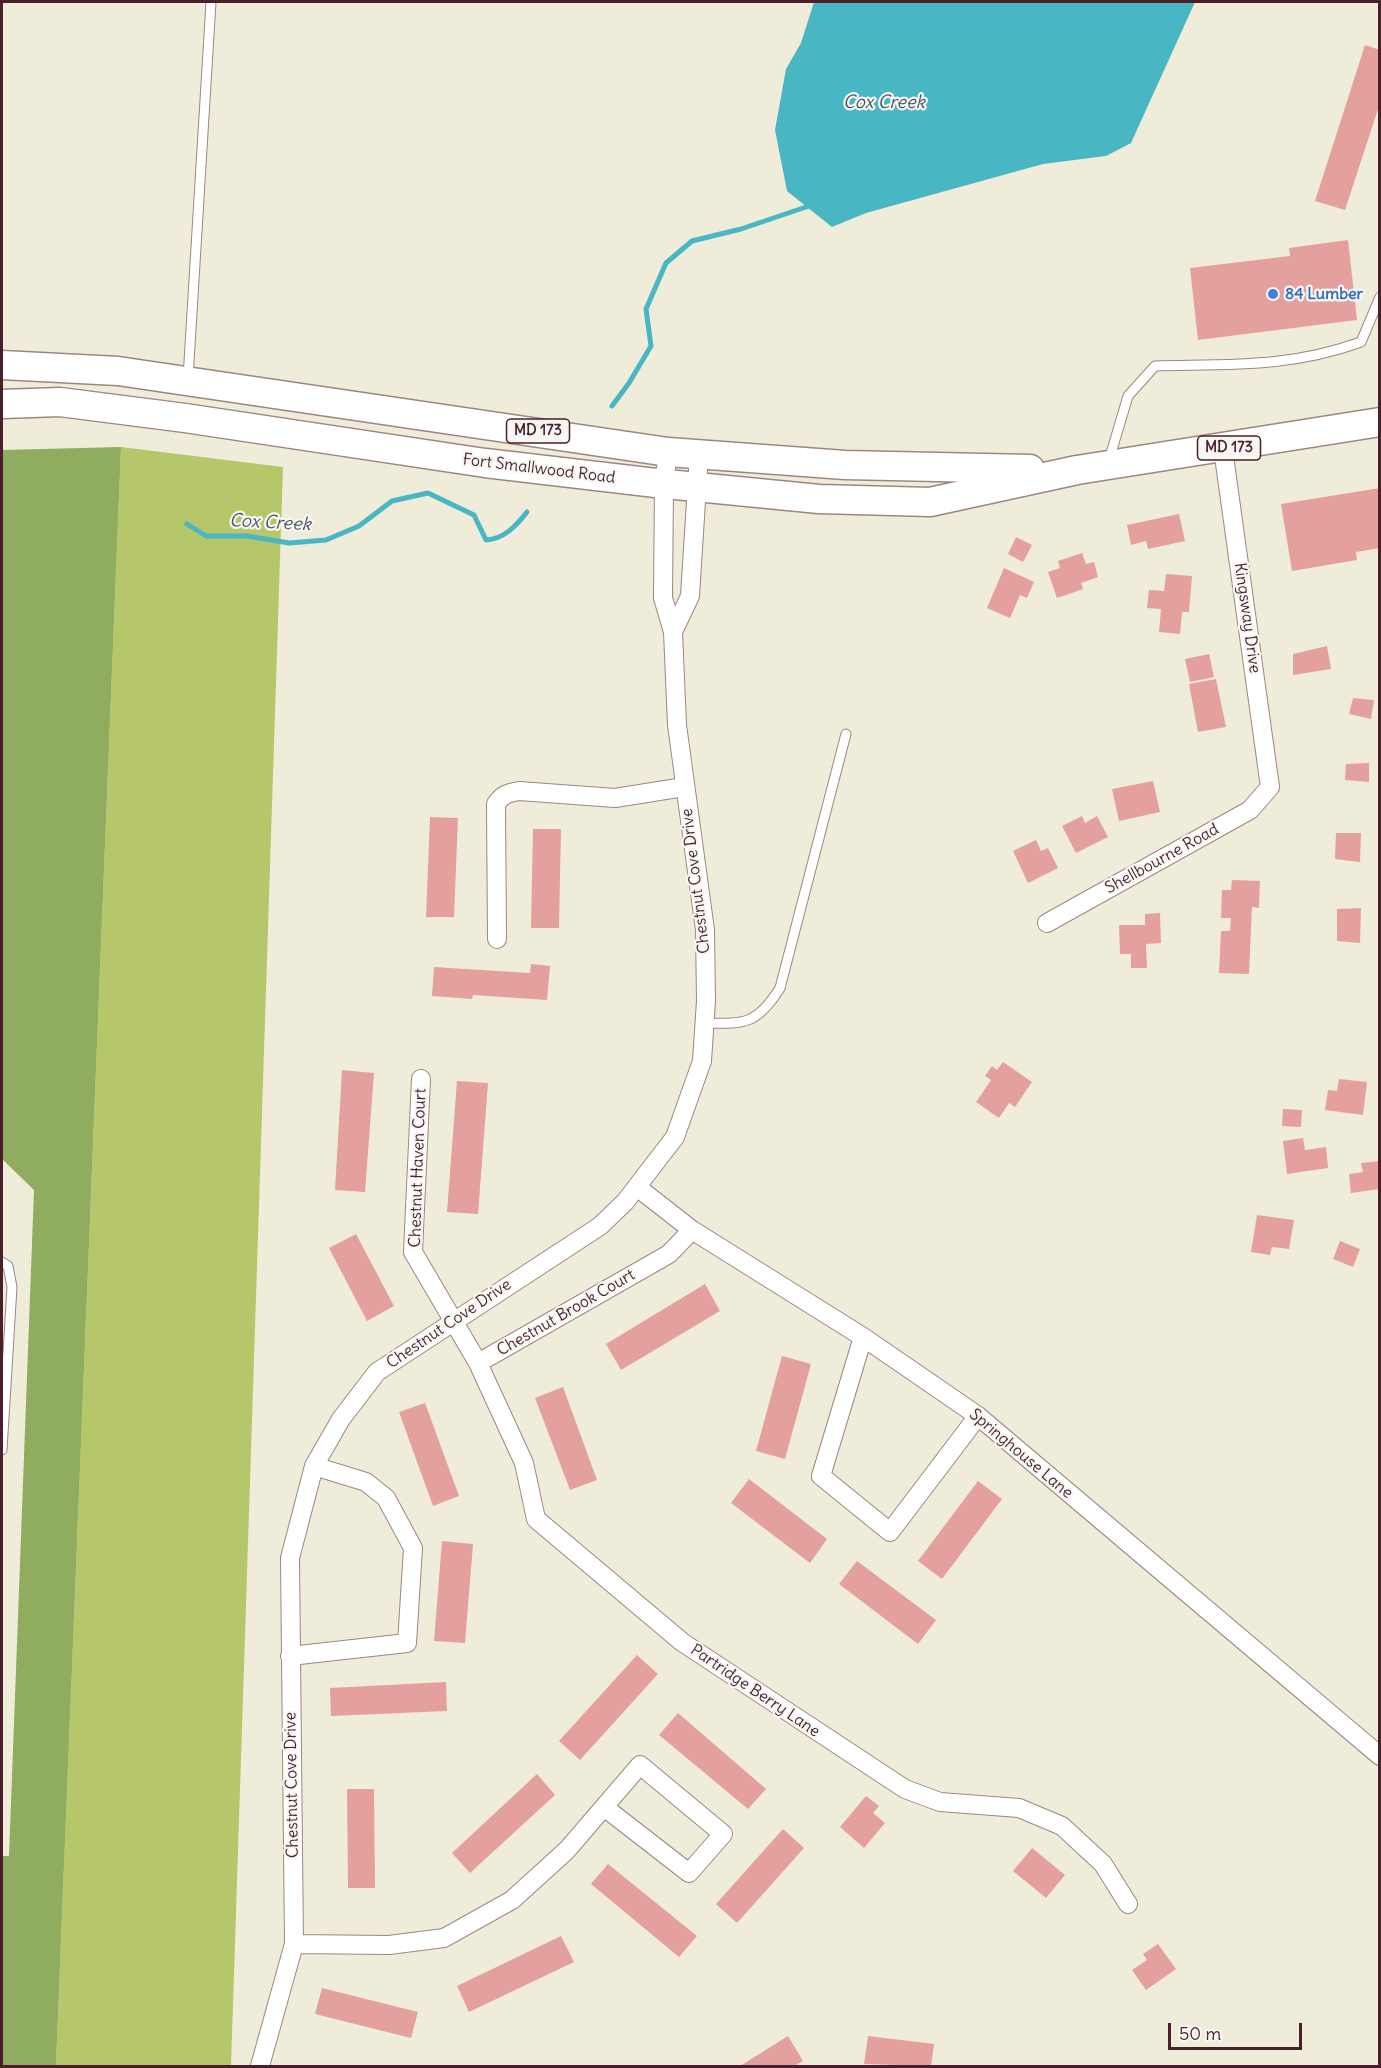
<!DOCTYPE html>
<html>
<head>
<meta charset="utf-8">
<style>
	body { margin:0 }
	#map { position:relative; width:1381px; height:2068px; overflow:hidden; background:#f0ecda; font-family:Delius,sans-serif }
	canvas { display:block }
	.frame { position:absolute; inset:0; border:3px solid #4a1f2b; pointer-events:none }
	.scale { position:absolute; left:1168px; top:2023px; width:134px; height:27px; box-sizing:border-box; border:3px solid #4a1f2b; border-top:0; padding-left:8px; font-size:18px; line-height:21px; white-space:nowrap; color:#4a1f2b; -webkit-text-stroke:4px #f6f6f2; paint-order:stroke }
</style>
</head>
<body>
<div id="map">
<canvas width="1381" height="2068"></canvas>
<div class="frame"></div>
<div class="scale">50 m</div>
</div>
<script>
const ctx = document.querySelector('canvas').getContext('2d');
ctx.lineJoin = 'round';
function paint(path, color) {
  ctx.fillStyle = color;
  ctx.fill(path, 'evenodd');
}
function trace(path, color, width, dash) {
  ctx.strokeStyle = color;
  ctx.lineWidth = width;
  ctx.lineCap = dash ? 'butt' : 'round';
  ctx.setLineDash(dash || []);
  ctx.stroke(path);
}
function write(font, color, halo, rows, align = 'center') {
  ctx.font = font + ' Delius,sans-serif';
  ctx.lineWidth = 4.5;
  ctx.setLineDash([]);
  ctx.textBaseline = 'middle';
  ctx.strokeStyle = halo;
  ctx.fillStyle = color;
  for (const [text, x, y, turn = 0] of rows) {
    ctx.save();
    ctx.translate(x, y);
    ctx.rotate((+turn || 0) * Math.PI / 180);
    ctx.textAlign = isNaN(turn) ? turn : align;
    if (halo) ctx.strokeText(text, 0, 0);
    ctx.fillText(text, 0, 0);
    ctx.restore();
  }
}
paint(new Path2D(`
	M121 447 283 467 231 2066H56Z`), '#b5c76a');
paint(new Path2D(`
	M121 447 56 2066H2V1856H9L34 1190 2 1159V450Z`), '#90ac5e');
paint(new Path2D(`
	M814 2H1195L1131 143 1106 156 1043 164 866 213 832 227 787 191 775 130 786 69 801 43Z`), '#49b6c3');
trace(new Path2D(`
	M612 406 629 383 651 346 646 309 666 263 692 241 741 229 812 205
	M187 524 206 536H247L289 543 326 540 359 526 392 501 428 493 474 515 486 540C504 539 516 526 527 512`), '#49b6c3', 5);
paint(new Path2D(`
	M1365 45 1380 50V103L1345 210 1315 201Z
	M1348 240 1357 320 1198 340 1190 268 1290 256 1289 248Z
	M1380 488V548L1356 552 1357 560 1292 571 1281 504Z
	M1179 514 1185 541 1148 549 1146 541 1131 545 1127 525Z
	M1016 537 1032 545 1023 562 1008 554Z
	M1082 553 1086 564 1094 562 1098 577 1081 583 1083 589 1057 598 1048 572 1060 568 1058 561Z
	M1004 568 1034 582 1027 598 1020 595 1010 618 987 608Z
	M1166 574 1192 576 1189 612H1182L1180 634 1159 632 1161 609 1147 608 1149 590 1164 591Z
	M1327 646 1331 669 1293 675V654Z
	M1209 654 1214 677 1190 682 1185 659Z
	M1216 679 1226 727 1198 732 1189 684Z
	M1353 698 1374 700 1371 719 1349 714Z
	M1369 763V782L1345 780 1346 764Z
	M1153 781 1160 812 1119 821 1112 789Z
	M1082 816 1085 823 1097 816 1108 837 1076 853 1062 826Z
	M430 817 458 818 454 917H426Z
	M533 829H561L559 928H531Z
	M1336 833H1361L1360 862 1335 859Z
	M1036 840 1041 851 1048 848 1058 868 1028 883 1013 851Z
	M1232 880 1260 881 1259 908 1252 907 1249 974 1219 973 1221 931H1230L1231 918H1221L1222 890H1231Z
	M1361 908 1360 943 1337 941V909Z
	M1160 913 1161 943 1146 944 1147 968H1131V954H1120L1119 925H1145V914Z
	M531 964 550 966 547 1000 473 995 472 999 432 996 434 967 530 973Z
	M1003 1062 1032 1082 1015 1107 1009 1103 999 1118 976 1102 991 1080 985 1076 992 1066 997 1070Z
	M342 1070 374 1073 365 1192 335 1190Z
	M1339 1079 1367 1082 1363 1115 1325 1110 1328 1090 1337 1091Z
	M457 1081 488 1083 478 1214 447 1212Z
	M1283 1109 1302 1110 1301 1127 1282 1126Z
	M1303 1138 1305 1150 1326 1147 1328 1168 1287 1174 1283 1141Z
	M1380 1161V1189L1351 1193 1349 1174 1363 1172 1361 1163Z
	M1257 1215 1294 1220 1289 1249 1272 1247 1270 1255 1251 1252Z
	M356 1234 394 1306 367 1321 329 1248Z
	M1340 1241 1360 1249 1353 1267 1333 1259Z
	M705 1284 720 1311 621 1370 606 1344Z
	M782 1356 811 1364 785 1459 756 1451Z
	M563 1387 597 1480 570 1490 535 1398Z
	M425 1403 459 1496 433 1506 399 1412Z
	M749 1479 827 1539 810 1563 731 1503Z
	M978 1481 1002 1499 942 1579 918 1561Z
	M442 1541 473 1544 465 1643 434 1641Z
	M857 1561 936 1620 918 1644 839 1584Z
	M637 1655 658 1674 580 1760 559 1741Z
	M446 1682 447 1711 331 1716 330 1688Z
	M678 1713 766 1789 748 1809 659 1735Z
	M537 1774 555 1795 470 1873 452 1853Z
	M347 1789H374L375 1888H348Z
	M866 1796 879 1806 873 1813 885 1823 864 1848 840 1827Z
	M783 1829 804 1848 737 1923 716 1904Z
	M1032 1848 1065 1875 1046 1898 1013 1871Z
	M608 1864 697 1936 679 1957 591 1884Z
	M561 1936 574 1962 469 2012 457 1986Z
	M1158 1944 1176 1969 1146 1990 1132 1970 1147 1960 1143 1954Z
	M322 1988 418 2012 411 2038 315 2014Z
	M788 2036 803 2061 794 2066H740Z
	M868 2036 934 2044 931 2066 864 2064Z`), '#e3a09d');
const service = new Path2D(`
	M188 378 211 2
	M1109 460 1128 396 1155 366C1229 364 1289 368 1361 342L1380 297
	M705 1023C744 1024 757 1025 780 988L846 734
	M2 1262 8 1266 12 1287 2 1450`);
const minor = new Path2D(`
	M673 632 690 596 699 454
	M1047 923 1250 810 1270 787 1223 449
	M497 939 496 804C503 794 508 793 519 791L615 798 684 787
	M421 1079 413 1252 478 1363 669 1254 692 1230
	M637 1187 692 1230 863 1337 978 1416 1380 1756
	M863 1337 821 1476 890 1532 978 1416
	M478 1363 524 1463 536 1519 682 1642 905 1789 940 1802 1019 1808 1062 1826 1103 1864 1128 1904
	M290 1656 407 1643 413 1548 386 1498 366 1482 314 1466
	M294 1944 389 1945 444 1938 512 1900 567 1850 640 1765 723 1834 689 1873 604 1807
	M260 2066 294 1944 290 1558 314 1466 341 1419 377 1372 600 1226 625 1202 675 1137 702 1061 706 1001 705 930 677 725 673 632 663 598 664 483 668 452`);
const primary = new Path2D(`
	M2 365 118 371 668 452 845 465 1030 469
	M2 404 60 402 185 418 485 463 656 483 819 499 930 502 1077 470 1380 422`);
trace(service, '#9d8682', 11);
trace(minor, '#9d8682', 20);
trace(primary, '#9d8682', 31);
trace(service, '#fff', 9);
trace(minor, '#fff', 18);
trace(primary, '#fff', 28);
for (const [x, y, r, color] of [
	[1273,294,6,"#3f7fe0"]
]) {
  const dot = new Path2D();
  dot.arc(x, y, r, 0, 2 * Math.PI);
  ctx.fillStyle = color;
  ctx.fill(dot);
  trace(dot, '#f6f6f2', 2);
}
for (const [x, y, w] of [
	[538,431,63],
	[1229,448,63]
]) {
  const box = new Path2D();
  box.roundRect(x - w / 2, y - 12, w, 24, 4.5);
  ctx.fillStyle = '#f6f6f2';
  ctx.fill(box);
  trace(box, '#4a1f2b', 1.5);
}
write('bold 15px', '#4a1f2b', null, [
	["MD 173",538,431],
	["MD 173",1229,448]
]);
write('bold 16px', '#366cbe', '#f6f6f2', [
	["84 Lumber",1285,294]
], 'left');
write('16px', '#4a1f2b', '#f6f6f2', [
	["Fort Smallwood Road",539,469,7],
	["Kingsway Drive",1247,618,82],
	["Shellbourne Road",1162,859,-29],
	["Chestnut Cove Drive",696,881,-97],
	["Chestnut Haven Court",418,1168,-88],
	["Chestnut Brook Court",566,1313,-30],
	["Chestnut Cove Drive",449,1324,-34],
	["Springhouse Lane",1021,1454,40],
	["Partridge Berry Lane",755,1691,34],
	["Chestnut Cove Drive",292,1785,-91]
]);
write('italic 18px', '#4a5460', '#f6f6f2', [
	["Cox Creek",884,103],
	["Cox Creek",270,523,3]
]);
</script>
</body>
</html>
